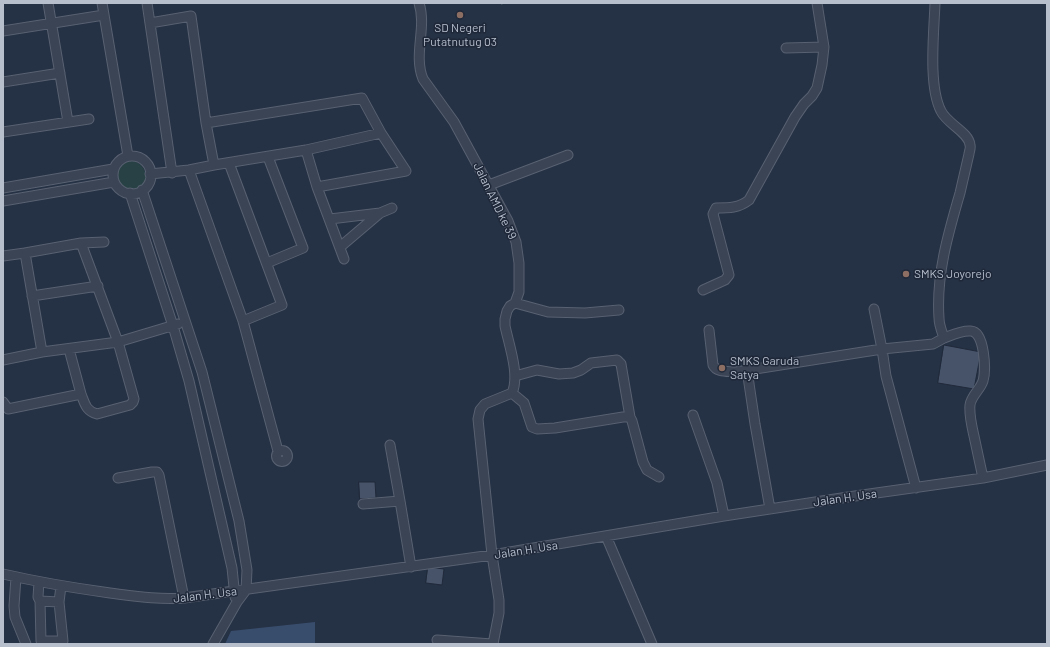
<!DOCTYPE html>
<html>
<head>
<meta charset="utf-8">
<style>
	body { margin:0 }
	#map { position:relative; width:1050px; height:647px; overflow:hidden; background:#253144; font-family:Barlow,sans-serif }
	canvas { display:block }
	.frame { position:absolute; inset:0; border:4px solid #b7bfcd; pointer-events:none }
</style>
</head>
<body>
<div id="map">
<canvas width="1050" height="647"></canvas>
<div class="frame"></div>
</div>
<script>
const ctx = document.querySelector('canvas').getContext('2d');
ctx.lineJoin = 'round';
function paint(path, color) {
  ctx.fillStyle = color;
  ctx.fill(path, 'evenodd');
}
function trace(path, color, width, dash) {
  ctx.strokeStyle = color;
  ctx.lineWidth = width;
  ctx.lineCap = dash ? 'butt' : 'round';
  ctx.setLineDash(dash || []);
  ctx.stroke(path);
}
function write(font, color, halo, rows, align = 'center') {
  ctx.font = font + ' Barlow,sans-serif';
  ctx.lineWidth = 3;
  ctx.setLineDash([]);
  ctx.textBaseline = 'middle';
  ctx.strokeStyle = halo;
  ctx.fillStyle = color;
  for (const [text, x, y, turn = 0] of rows) {
    ctx.save();
    ctx.translate(x, y);
    ctx.rotate((+turn || 0) * Math.PI / 180);
    ctx.textAlign = isNaN(turn) ? turn : align;
    if (halo) ctx.strokeText(text, 0, 0);
    ctx.fillText(text, 0, 0);
    ctx.restore();
  }
}
paint(new Path2D(`
	M110 178a18 18 0 1 1 36 0a18 18 0 1 1-36 0Z`), '#274145');
paint(new Path2D(`
	M315 622V644H225L231 631Z`), '#384c6c');
const building = new Path2D(`
	M944 345 981 352 974 389 938 383Z
	M359 482H375L376 498 360 499Z
	M428 567 444 569 442 585 426 583Z`);
paint(building, '#465369');
trace(building, '#202a3b', 1);
const minor = new Path2D(`
	M48 3 68 122
	M102 3 128 156
	M147 3 172 173
	M419 3C427 28 413 54 423 79L454 122 508 221 516 242 519 263V292L515 303 510 306 507 311 505 319V326C509 345 520 375 512 393L485 404 480 410 478 419 492 555 499 600V613L493 644
	M150 23 191 16 206 123 214 165
	M3 31 104 15
	M786 48 824 47
	M3 82 60 73
	M206 123 362 98 381 133
	M3 132 89 119
	M306 150 317 187 344 259
	M113 175a19 19 0 1 1 38 0a19 19 0 1 1-38 0Z
	M229 163 282 305 243 321
	M189 170 243 321 278 451
	M150 174 189 170 214 165 306 150 381 133 406 171 317 187
	M489 185 568 155
	M3 188 113 169
	M142 190 202 372 239 521 247 570 246 590 237 602 213 644
	M130 193 173 326 189 381 232 568 235 597
	M3 201 114 182
	M330 219 380 213 392 208
	M340 247 380 213
	M3 256 25 253
	M267 263 303 248 268 157
	M703 290 725 280 729 275 713 214 716 208C729 208 739 208 749 200L795 117 804 104 812 96 817 88 822 65 824 47 817 3
	M32 296 98 286
	M515 303 548 312 585 313 619 310
	M709 330 713 365C717 373 728 371 736 372L882 349 874 309
	M944 338C952 335 962 330 971 331 985 332 986 371 983 381 980 390 971 396 970 405 969 415 972 427 974 436 977 450 980 464 983 478
	M69 349 81 394
	M42 352 25 253 81 243 104 242
	M3 360 42 352 118 342 178 324
	M747 370 755 424 770 509
	M515 376 537 370 559 374 573 373 581 370 591 363 617 360 621 364 630 417
	M512 393 524 403 532 427 537 429 555 428 623 417H630L632 421 643 462 647 470 659 477
	M3 402 8 409 81 394C85 404 86 411 97 414L130 405 133 402 134 399 118 342 81 243
	M693 415 717 483 724 516
	M390 445 400 501
	M276.5 456a5.5 5.5 0 1 1 11 0a5.5 5.5 0 1 1-11 0Z
	M118 478 152 472H157L159 475 184 598
	M916 488 886 376 882 349 933 344 944 338C942 332 939 325 939 318 936 275 948 234 960 193 963 180 966 167 969 154 969 152 971 148 970 145 969 132 947 124 941 111 928 86 934 32 935 3
	M363 504 400 501 411 567
	M606 536 652 644
	M3 574C38 582 74 588 110 593 134 596 159 600 184 598L492 555 724 516 848 497 983 478 1047 465
	M16 577 14 606 15 617 26 644
	M39 582 38 597 40 601 59 602 61 586
	M40 601 41 641H63L59 602
	M437 640 492 644`);
trace(minor, '#586171', 11);
trace(new Path2D(`
	M501 4 504 3`), '#465e61', 1.5, [3, 3]);
trace(minor, '#3a4454', 9);
for (const [x, y, r, color] of [
	[460,15,4,"#8d6e63"],
	[906,274,4,"#8d6e63"],
	[722,368,4,"#8d6e63"]
]) {
  const dot = new Path2D();
  dot.arc(x, y, r, 0, 2 * Math.PI);
  ctx.fillStyle = color;
  ctx.fill(dot);
  trace(dot, '#1e2839', 1.5);
}
write('12px', '#b7bfcd', '#1e2839', [
	["SD Negeri",460,28,"center"],
	["Putatnutug 03",460,42,"center"],
	["SMKS Joyorejo",914,274],
	["SMKS Garuda",730,361],
	["Satya",730,375]
], 'left');
write('12px', '#b7bfcd', '#1e2839', [
	["Jalan AMD ke 39",495,201,64],
	["Jalan H. Usa",845,498,-8],
	["Jalan H. Usa",526,550,-9],
	["Jalan H. Usa",205,595,-7]
]);
</script>
</body>
</html>
